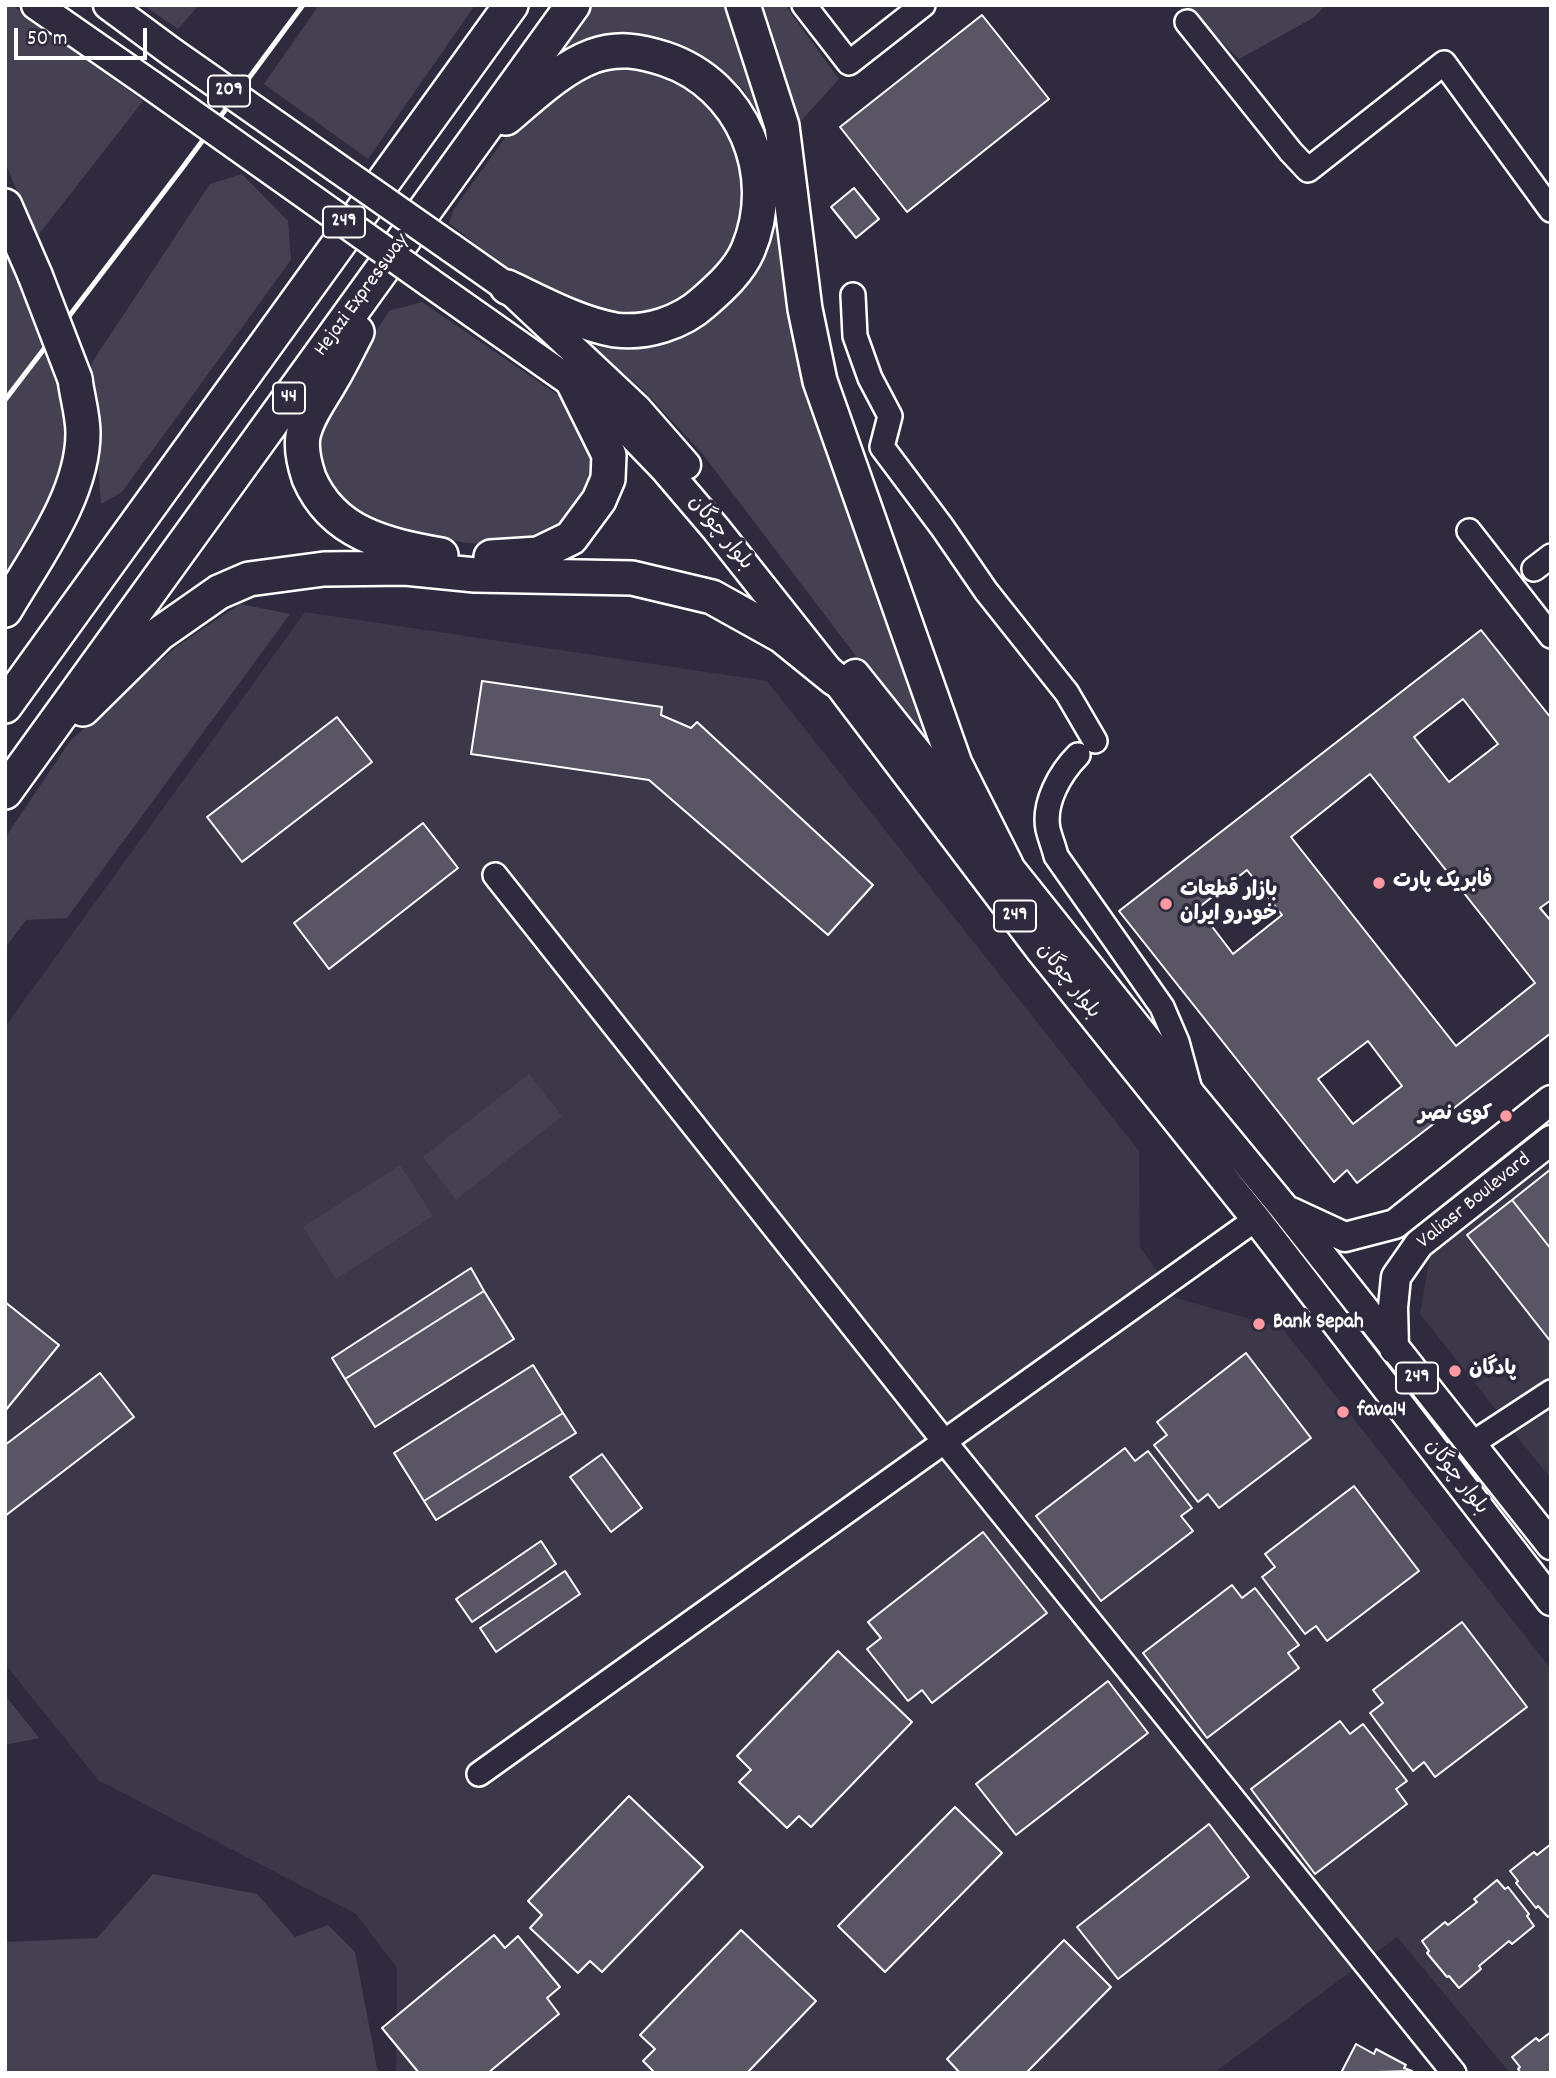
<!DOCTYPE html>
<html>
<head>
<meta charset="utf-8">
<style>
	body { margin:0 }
	#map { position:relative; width:1556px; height:2078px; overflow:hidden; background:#2f2a3d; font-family:Dekko,sans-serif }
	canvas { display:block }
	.frame { position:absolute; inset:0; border:7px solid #fff; pointer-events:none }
	.scale { position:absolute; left:14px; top:28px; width:133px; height:32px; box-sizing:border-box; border:4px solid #fff; border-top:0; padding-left:9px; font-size:21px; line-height:24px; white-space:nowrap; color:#fff; -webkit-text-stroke:5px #2f2a3d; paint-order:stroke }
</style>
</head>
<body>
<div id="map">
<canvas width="1556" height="2078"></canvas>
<div class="frame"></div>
<div class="scale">50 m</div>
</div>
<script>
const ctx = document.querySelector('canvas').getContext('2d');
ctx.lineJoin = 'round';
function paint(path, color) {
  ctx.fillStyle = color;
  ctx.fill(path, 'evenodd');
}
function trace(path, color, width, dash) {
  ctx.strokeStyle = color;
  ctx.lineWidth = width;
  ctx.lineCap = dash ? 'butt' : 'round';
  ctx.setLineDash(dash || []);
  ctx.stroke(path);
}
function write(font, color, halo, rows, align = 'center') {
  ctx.font = font + ' Dekko,"Playpen Sans Arabic",sans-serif';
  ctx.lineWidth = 7;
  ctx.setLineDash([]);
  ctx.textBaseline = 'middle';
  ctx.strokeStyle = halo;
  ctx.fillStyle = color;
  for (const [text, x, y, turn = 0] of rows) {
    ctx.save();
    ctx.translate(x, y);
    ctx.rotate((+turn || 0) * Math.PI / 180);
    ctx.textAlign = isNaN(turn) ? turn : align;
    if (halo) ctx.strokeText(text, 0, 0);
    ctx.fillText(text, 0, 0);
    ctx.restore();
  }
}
paint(new Path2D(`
	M305 612 767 681 1139 1151 1140 1247 1176 1298 1282 1328 1551 1669V2073H1510L1397 1937 1214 2073H396L397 1968 356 1914 98 1780 5 1664V1027Z
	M1551 1154V1479L1420 1314 1431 1249Z`), '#3c3749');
paint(new Path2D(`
	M5 5H12L143 101 36 238 5 162Z
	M143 5H199L178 29Z
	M319 5H475L368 159 264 84Z
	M594 5H731L771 137 743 89 712 64 697 56 552 65Z
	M763 5H785L839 79 800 122Z
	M1186 5H1326L1313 18 1239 59 1187 9Z
	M635 63 711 95 741 153 745 212 737 240 725 260 704 286 659 315 621 316 556 299 521 281 449 223 454 209 517 121 596 69Z
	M242 174 288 221 291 260 122 492 101 504 91 364 210 184Z
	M780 209 785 293 816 416 908 664 937 763 702 453 642 389 577 335 636 342 758 263 775 214Z
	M5 229 36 301 63 395 68 444 56 501 5 583Z
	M422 302 564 399 595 458 584 498 555 533 523 545 468 543 387 532 344 512 315 481 318 421 389 311Z
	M240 604 290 614 67 918 26 920 5 948V838L70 741 177 646Z
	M529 1074 562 1116 456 1200 423 1157Z
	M400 1165 433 1216 336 1279 303 1227Z
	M5 1695 39 1738 5 1745Z
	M153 1874 257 1894 295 1937 328 1925 355 1952 378 2073H5V1942L97 1938Z`), '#464152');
const building = new Path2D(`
	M982 15 1049 99 907 212 840 127Z
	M854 188 879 219 856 238 831 207Z
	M1481 630 1551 718V900L1540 908 1551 921V1033L1357 1183 1347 1170 1334 1182 1119 911ZM1463 699 1498 744 1449 782 1414 737ZM1370 774 1535 983 1456 1046 1291 837ZM1247 870 1282 915 1233 954 1198 908ZM1368 1041 1402 1086 1353 1124 1318 1079Z
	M482 681 662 707 661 715 691 728 697 722 873 885 828 935 649 780 471 754Z
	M337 717 372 762 242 862 207 817Z
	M423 823 458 868 329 969 294 923Z
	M1551 1169V1249L1512 1200Z
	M1512 1200 1551 1249V1342L1467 1235Z
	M471 1268 484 1291 345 1379 332 1358Z
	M484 1291 514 1339 375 1427 345 1379Z
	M5 1302 59 1345 5 1411Z
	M1246 1353 1311 1438 1219 1508 1208 1494 1198 1502 1154 1445 1167 1435 1157 1422Z
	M533 1365 563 1413 424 1501 394 1453Z
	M100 1373 134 1417 5 1516V1445Z
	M563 1413 576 1433 436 1520 424 1501Z
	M1125 1448 1135 1461 1148 1451 1192 1508 1181 1516 1193 1531 1101 1601 1036 1516Z
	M602 1454 642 1508 611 1532 570 1477Z
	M1354 1486 1419 1571 1327 1641 1316 1626 1305 1634 1262 1577 1275 1567 1265 1554Z
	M983 1532 1047 1613 932 1703 922 1690 908 1701 867 1649 881 1638 868 1622Z
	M541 1541 556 1564 472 1622 456 1599Z
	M565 1571 580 1594 496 1652 480 1628Z
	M1232 1585 1242 1598 1255 1588 1299 1645 1288 1653 1299 1668 1207 1738 1143 1653Z
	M1462 1622 1527 1707 1435 1777 1424 1762 1413 1771 1370 1713 1383 1703 1373 1690Z
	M838 1651 912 1722 811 1827 799 1816 787 1828 739 1782 751 1770 737 1756Z
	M1108 1681 1148 1733 1016 1835 976 1784Z
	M1340 1721 1350 1734 1363 1724 1407 1781 1396 1789 1407 1804 1315 1874 1251 1789Z
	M629 1796 703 1867 602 1972 590 1961 578 1973 530 1928 542 1915 528 1901Z
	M955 1807 1002 1853 885 1972 838 1926Z
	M1209 1824 1249 1877 1118 1979 1077 1927Z
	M1551 1844V1915L1548 1917 1538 1906 1536 1908 1516 1883 1518 1881 1510 1871 1534 1852 1537 1855Z
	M1497 1880 1505 1889 1508 1887 1529 1914 1527 1916 1534 1926 1512 1944 1509 1941 1479 1966 1481 1969 1459 1988 1449 1976 1447 1977 1427 1953 1429 1951 1422 1941 1445 1922 1448 1925 1477 1902 1474 1899Z
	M741 1930 816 2001 747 2073H655L643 2061 655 2049 640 2035Z
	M494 1935 505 1948 518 1936 560 1987 547 1998 559 2014 488 2073H419L382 2028Z
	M1064 1940 1111 1987 1026 2073H960L947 2059Z
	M1551 2032V2073H1521L1518 2069 1520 2067 1512 2057 1536 2038 1539 2041Z
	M1356 2044 1374 2054 1376 2049 1406 2065 1404 2068 1412 2071 1341 2073Z`);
paint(building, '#595564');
trace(building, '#fff', 2);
const minor = new Path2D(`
	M804 5 849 63 923 5
	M1187 22 1291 152 1308 170 1444 63 1551 210
	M853 295 855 336 870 378 890 416 882 447 942 527 986 591 1067 693 1095 741
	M1469 531 1551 636
	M1534 569 1551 556
	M1078 755C1060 773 1043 803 1048 829 1050 838 1054 847 1056 856L1162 1007 1177 1042 1190 1090
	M495 875 944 1441 1454 2073
	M1470 1445 1551 1392
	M479 1774 1256 1219`);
const major = new Path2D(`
	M36 5 151 85
	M108 5 173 53
	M450 247 507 287 637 409 686 465
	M429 282 574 384 609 411 664 468 716 529 835 679 1041 951 1256 1219 1551 1601
	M855 674 1192 1096 1285 1209 1551 1545
	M1291 1212 1345 1237 1395 1224 1551 1100
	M1394 1349 1393 1307 1396 1277 1419 1244 1551 1140`);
const highway = new Path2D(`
	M743 5 782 126 805 309 820 381 955 764 1006 865
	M506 118C532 96 561 68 593 56 619 47 640 51 665 59 743 85 780 175 748 250 739 271 720 288 704 302 681 323 646 334 615 330 577 323 541 303 507 287
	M5 206 35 275
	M357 332C349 347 341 364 332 379 322 397 307 416 303 436 301 448 305 466 309 478 333 534 386 545 441 555
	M491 557 538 554 571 538 599 500 608 479 609 455 574 384
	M5 610C36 557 83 495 83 433 83 415 77 396 75 379
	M5 706 511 5
	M83 709 159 634 219 592 249 579 324 569 405 568 475 575 632 578 712 597 782 636 835 679
	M5 792 573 5`);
trace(minor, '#fff', 28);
trace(major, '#fff', 33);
trace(highway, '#fff', 38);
trace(minor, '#2f2a3d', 23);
trace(major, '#2f2a3d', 28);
trace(highway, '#2f2a3d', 33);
trace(new Path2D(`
	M5 400 183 167 303 5`), '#fff', 5);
const majorBridge = new Path2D(`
	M173 53 450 247
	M151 85 429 282`);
const highwayBridge = new Path2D(`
	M35 275 75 379`);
trace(majorBridge, '#fff', 33, []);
trace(highwayBridge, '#fff', 38, []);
trace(majorBridge, '#2f2a3d', 28);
trace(highwayBridge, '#2f2a3d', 33);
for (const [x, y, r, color] of [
	[1379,883,7,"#ff9aa2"],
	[1166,904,7,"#ff9aa2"],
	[1506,1116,7,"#ff9aa2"],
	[1259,1324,7,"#ff9aa2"],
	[1455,1371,7,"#ff9aa2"],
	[1343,1412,7,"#ff9aa2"]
]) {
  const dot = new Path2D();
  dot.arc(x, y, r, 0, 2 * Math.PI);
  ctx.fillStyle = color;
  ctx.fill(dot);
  trace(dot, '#2f2a3d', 2.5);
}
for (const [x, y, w] of [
	[229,91,42],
	[344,222,42],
	[289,398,32],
	[1015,916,42],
	[1417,1378,42]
]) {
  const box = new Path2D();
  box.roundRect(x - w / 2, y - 15.5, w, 31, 5);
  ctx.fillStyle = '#2f2a3d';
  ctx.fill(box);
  trace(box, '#fff', 2);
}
write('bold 19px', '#fff', null, [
	["209",229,91],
	["249",344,222],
	["44",289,398],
	["249",1015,916],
	["249",1417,1378]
]);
write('21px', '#fff', '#2f2a3d', [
	["Hejazi Expressway",363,296,-54],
	["بلوار چوگان",719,534,51],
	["بلوار چوگان",1067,982,52],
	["Valiasr Boulevard",1475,1202,-39],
	["بلوار چوگان",1455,1478,52]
]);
write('bold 21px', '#fff', '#2f2a3d', [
	["فابریک پارت",1393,883],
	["بازار قطعات",1180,892],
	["خودرو ایران",1180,916],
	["کوی نصر",1492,1116,"right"],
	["Bank Sepah",1273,1324],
	["پادگان",1469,1371],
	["fava14",1357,1412]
], 'left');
</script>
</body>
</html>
